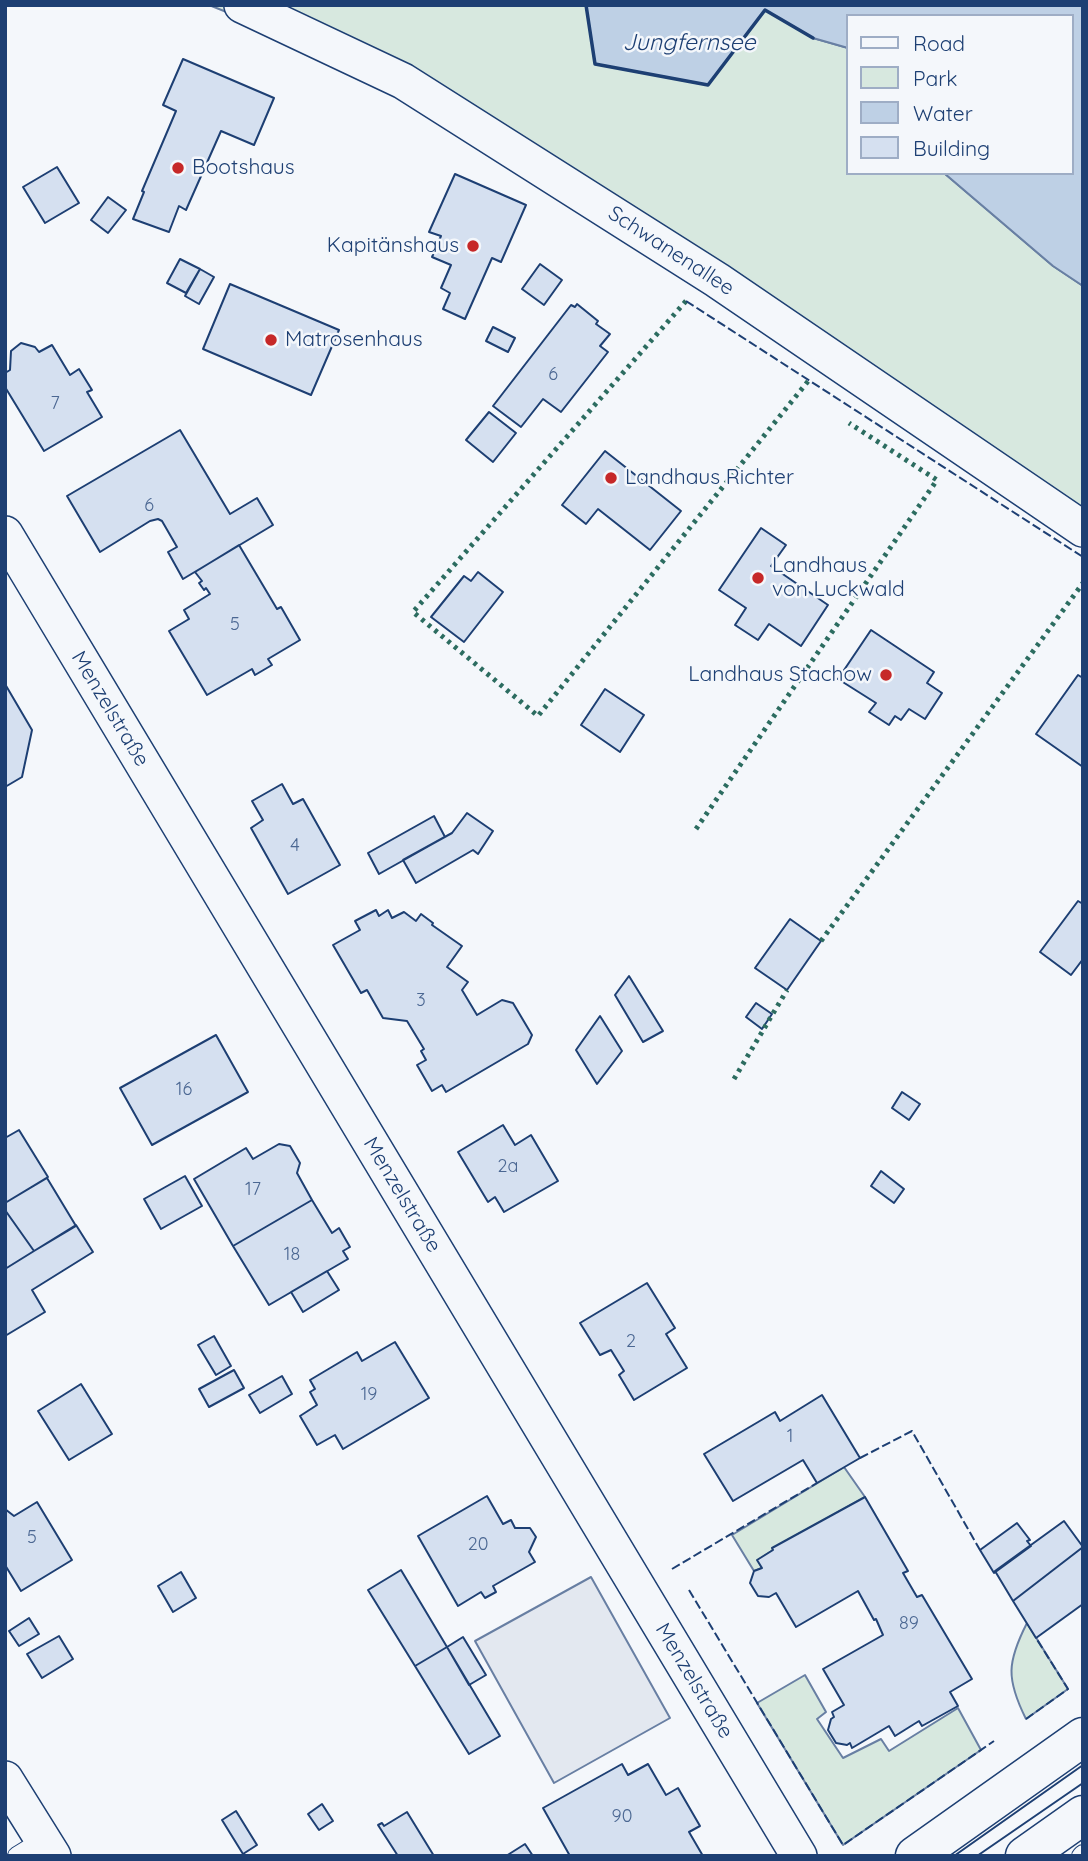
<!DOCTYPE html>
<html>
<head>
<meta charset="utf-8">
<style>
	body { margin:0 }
	#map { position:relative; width:1088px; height:1861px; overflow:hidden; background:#f4f7fb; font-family:Quicksand,sans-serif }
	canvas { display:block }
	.frame { position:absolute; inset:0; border:7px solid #1d3f73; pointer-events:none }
	.legend { position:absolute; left:846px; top:14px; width:228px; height:161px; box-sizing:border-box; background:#f4f7fb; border:2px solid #9eadc5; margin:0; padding:9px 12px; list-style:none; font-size:21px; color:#1d3f73 }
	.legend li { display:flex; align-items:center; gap:14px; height:35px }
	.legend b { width:35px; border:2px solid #9eadc5 }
</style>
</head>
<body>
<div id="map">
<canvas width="1088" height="1861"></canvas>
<div class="frame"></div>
<ul class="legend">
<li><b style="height:9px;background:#f4f7fb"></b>Road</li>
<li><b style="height:19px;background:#d7e8df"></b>Park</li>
<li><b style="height:19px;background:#bed0e5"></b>Water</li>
<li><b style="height:19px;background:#d5e0f0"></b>Building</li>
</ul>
</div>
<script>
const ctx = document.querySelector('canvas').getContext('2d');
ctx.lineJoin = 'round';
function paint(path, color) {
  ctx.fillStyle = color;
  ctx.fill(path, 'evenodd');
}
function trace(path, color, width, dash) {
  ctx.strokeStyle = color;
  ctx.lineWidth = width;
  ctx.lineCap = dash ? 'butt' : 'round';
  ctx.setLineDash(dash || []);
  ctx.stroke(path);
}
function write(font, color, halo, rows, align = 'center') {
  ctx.font = font + ' Quicksand,sans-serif';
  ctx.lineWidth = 5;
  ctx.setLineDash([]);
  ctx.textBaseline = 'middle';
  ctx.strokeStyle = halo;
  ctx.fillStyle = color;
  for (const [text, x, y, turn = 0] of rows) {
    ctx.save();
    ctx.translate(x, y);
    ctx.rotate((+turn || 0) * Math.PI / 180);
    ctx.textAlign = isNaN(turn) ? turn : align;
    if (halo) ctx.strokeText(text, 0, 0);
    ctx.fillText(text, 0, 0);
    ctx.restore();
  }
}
const green = new Path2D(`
	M209 5H586L596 64 765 10 813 38 848 48V173H944L1053 266 1083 286V540L952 451 331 54Z
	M844 1467 865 1497 773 1548V1550L758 1560 762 1568 754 1571 732 1535Z
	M1027 1623 1068 1689 1026 1719C1006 1679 1007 1662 1027 1623Z
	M805 1675 826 1712 817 1719 843 1758 881 1739 889 1751 958 1708 981 1750 843 1845 757 1703Z`);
paint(green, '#d7e8df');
trace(green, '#687fa3', 2);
const parking = new Path2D(`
	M591 1577 670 1718 554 1783 475 1641Z`);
paint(parking, '#e3e8f0');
trace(parking, '#687fa3', 2);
const water = new Path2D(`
	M586 5H1083V286L1053 266 944 173H1072V16H848V48L813 38 765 10 708 85 595 64Z`);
paint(water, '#bed0e5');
trace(water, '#687fa3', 2);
const building = new Path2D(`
	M183 59 274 98 254 145 221 131 186 210 179 206 169 232 133 219 144 192 142 191 176 111 163 105Z
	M57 167 79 203 45 223 23 187Z
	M455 174 526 205 501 262 492 258 465 319 443 309 450 293 441 288 451 265 432 257 441 236 429 232Z
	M108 197 126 210 108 233 91 220Z
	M180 259 200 269 186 293 167 283Z
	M540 264 562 280 544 305 522 289Z
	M200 269 214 277 199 304 185 296Z
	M230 284 339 330 311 395 203 349Z
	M577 304 598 321 596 324 610 334 600 346 608 352 561 412 543 399 521 427 493 406 571 305 575 307Z
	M493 327 515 338 508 352 486 341Z
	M21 343 35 347 39 352 52 345 70 375 79 369 92 390 87 392 102 417 44 451 5 387V373L10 370 11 351Z
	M489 412 516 433 493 462 466 440Z
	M180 430 230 514 257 498 273 525 183 579 168 552 177 547 162 521 158 519 150 521 100 552 67 496Z
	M605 451 681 511 650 550 598 509 586 524 562 505Z
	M761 528 786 545 771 566 828 605 801 646 769 624 758 640 735 625 746 608 719 590Z
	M239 545 277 609 281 607 300 640 268 659 272 665 255 675 252 669 207 695 169 631 189 619 184 610 210 594 206 588 204 590 199 583 202 581 195 572Z
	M478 572 503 592 464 642 431 617 464 576 471 581Z
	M871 630 934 672 927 683 942 693 925 719 909 709 901 720 895 716 889 725 869 712 876 703 838 679Z
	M1078 675 1083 678V767L1036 734Z
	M5 684 32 730 22 777 5 787Z
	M605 689 644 715 620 752 581 725Z
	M282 784 293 804 303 799 340 865 288 894 251 828 263 820 252 801Z
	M467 813 493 831 478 854 473 850 416 883 403 860 452 833Z
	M434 816 445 837 379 874 368 853Z
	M1078 901 1083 904V959L1071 975 1040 952Z
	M376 910 379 916 388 910 392 918 404 912 416 921 421 914 433 923 432 925 462 946 447 967 468 982 462 990 477 1015 502 1000 513 1003 532 1035 528 1044 446 1092 442 1085 432 1091 417 1065 426 1060 421 1051 424 1049 407 1021 383 1018 367 990 361 993 333 945 360 930 355 921Z
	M790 919 821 941 787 990 755 968Z
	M629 976 663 1031 643 1042 615 995Z
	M756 1003 772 1014 762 1029 746 1017Z
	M600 1016 622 1051 597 1084 576 1050Z
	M216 1035 248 1092 152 1145 120 1088Z
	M902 1092 920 1104 909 1120 892 1108Z
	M503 1125 515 1145 531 1135 558 1181 504 1212 495 1197 488 1202 458 1152Z
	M19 1130 48 1177 5 1203V1138Z
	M279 1144 290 1146 300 1163 297 1173 312 1200 233 1246 194 1179 246 1148 253 1159Z
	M881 1171 904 1189 894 1203 871 1186Z
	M185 1176 202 1206 161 1229 144 1199Z
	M47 1178 76 1226 34 1251 5 1210V1203Z
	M312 1200 332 1233 339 1228 350 1247 343 1251 348 1259 269 1305 233 1246Z
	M5 1210 34 1251 5 1269Z
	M76 1225 93 1252 32 1290 45 1312 5 1336V1269Z
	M327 1271 339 1290 303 1312 291 1292Z
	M647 1283 675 1328 666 1334 687 1368 634 1400 619 1375 624 1371 611 1350 600 1355 580 1323Z
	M214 1336 231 1366 216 1375 198 1345Z
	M395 1342 429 1398 343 1449 335 1435 317 1445 300 1416 317 1405 310 1392 315 1389 310 1380 357 1352 362 1361Z
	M234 1370 244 1388 209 1407 199 1389Z
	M282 1376 292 1394 260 1413 249 1395Z
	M81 1384 112 1434 69 1460 38 1411Z
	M822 1395 860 1458 817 1483 803 1460 733 1501 704 1454 775 1412 780 1421Z
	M487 1496 503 1524 511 1520 515 1528H530L536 1537 529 1552 535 1562 493 1586 496 1592 485 1598 481 1592 458 1606 418 1536Z
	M865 1497 908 1571 903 1573 917 1597 922 1595 972 1679 950 1692 958 1706 922 1726 919 1721 895 1736 889 1726 852 1748 850 1743 847 1745 836 1743 828 1730 831 1719 834 1717 832 1712 844 1705 823 1669 883 1635 876 1619 874 1620 858 1591 796 1627 776 1593 769 1597 758 1596 750 1583 754 1571 762 1568 757 1560 773 1550 772 1548Z
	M37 1502 72 1560 21 1591 5 1565V1509L14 1516Z
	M1064 1521 1083 1547 1013 1601 995 1571Z
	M1017 1523 1030 1540 1027 1541 1031 1546 994 1573 980 1550Z
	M1083 1547V1604L1036 1638 1013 1601Z
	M401 1570 447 1647 415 1666 368 1590Z
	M181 1572 196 1598 173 1612 158 1586Z
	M29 1618 39 1634 19 1646 9 1631Z
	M59 1636 73 1659 42 1678 27 1654Z
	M463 1637 486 1675 469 1685 447 1647Z
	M447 1647 500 1736 469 1754 415 1666Z
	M622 1764 628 1775 648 1764 666 1795 678 1788 700 1826 689 1832 703 1856H570L543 1808Z
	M322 1804 333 1821 319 1830 308 1814Z
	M236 1811 257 1845 243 1854 222 1820Z
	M407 1812 434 1856H398L378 1825 382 1823 384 1826Z
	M525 1844 533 1856H506Z`);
paint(building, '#d5e0f0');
trace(building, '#1d3f73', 2);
const lane = new Path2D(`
	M17 1856 43 1840
	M1081 1856 1083 1854`);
const street = new Path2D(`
	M242 5 403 81 717 280 1083 529
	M5 534 799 1856
	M5 1779 53 1856`);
const primary = new Path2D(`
	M915 1856 1083 1737
	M1025 1856 1083 1815`);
trace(lane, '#1d3f73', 20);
trace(street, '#1d3f73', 38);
trace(primary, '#1d3f73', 41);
trace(lane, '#f4f7fb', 18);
trace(street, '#f4f7fb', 35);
trace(primary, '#f4f7fb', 38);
trace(new Path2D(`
	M954 1856 1083 1765
	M977 1856 1083 1783`), '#1d3f73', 2);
trace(new Path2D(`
	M686 301 413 612 538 716 809 380
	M696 829 937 480 849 423
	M821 941 1083 583
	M734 1079 787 990`), '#2c6c60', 5, [3.5, 5]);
trace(new Path2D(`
	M686 301 1083 557
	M860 1458 912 1431 980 1550
	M672 1569 817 1483
	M689 1590 843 1845 994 1741
	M1026 1719 1068 1689 1036 1638`), '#1d3f73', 2, [9, 3.5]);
trace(new Path2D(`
	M586 5 595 64 708 85 765 10 813 38`), '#1d3f73', 3.5);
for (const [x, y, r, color] of [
	[178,168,7,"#c62828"],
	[473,246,7,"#c62828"],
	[271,340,7,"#c62828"],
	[611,478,7,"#c62828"],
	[758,578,7,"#c62828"],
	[886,675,7,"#c62828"]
]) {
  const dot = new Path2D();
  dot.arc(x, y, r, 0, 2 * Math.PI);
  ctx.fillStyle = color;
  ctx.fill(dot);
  trace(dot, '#f4f7fb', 2.5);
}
write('18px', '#4b6792', null, [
	["6",553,375],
	["7",55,404],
	["6",149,506],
	["5",235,625],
	["4",295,846],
	["3",421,1001],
	["16",184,1090],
	["2a",508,1167],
	["17",253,1190],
	["18",292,1255],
	["2",631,1342],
	["19",369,1395],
	["1",790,1437],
	["5",32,1538],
	["20",478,1545],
	["89",909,1624],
	["90",622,1817]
]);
write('21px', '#1d3f73', '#f4f7fb', [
	["Bootshaus",192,168],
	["Kapitänshaus",459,246,"right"],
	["Matrosenhaus",285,340],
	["Landhaus Richter",625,478],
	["Landhaus",772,566],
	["von Luckwald",772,590],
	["Landhaus Stachow",872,675,"right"]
], 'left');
write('21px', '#1d3f73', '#f4f7fb', [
	["Schwanenallee",671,251,33],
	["Menzelstraße",110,709,59],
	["Menzelstraße",402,1195,59],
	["Menzelstraße",694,1681,59]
]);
write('italic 23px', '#1d3f73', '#f4f7fb', [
	["Jungfernsee",689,43]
]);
</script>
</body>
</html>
